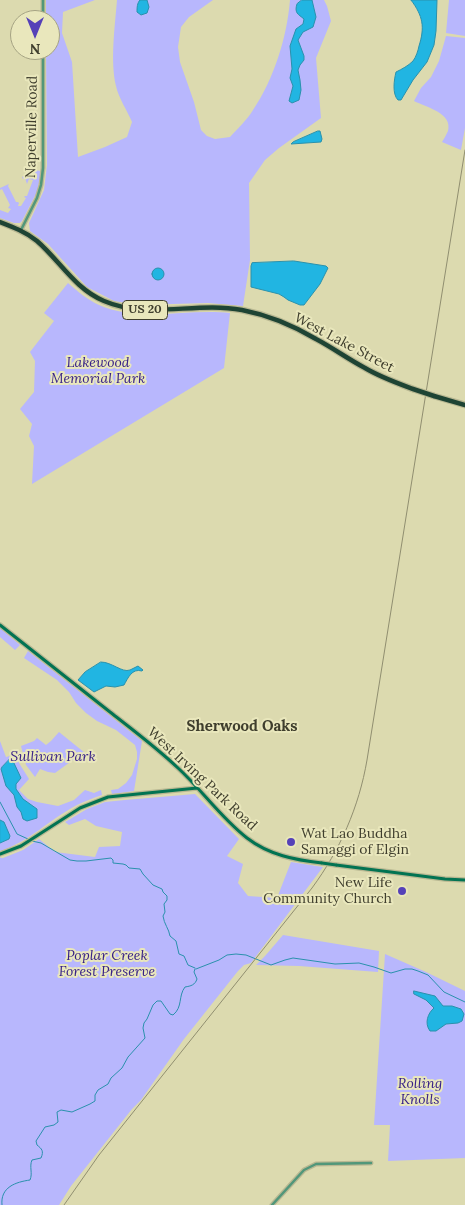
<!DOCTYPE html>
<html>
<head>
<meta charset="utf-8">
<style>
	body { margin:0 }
	#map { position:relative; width:465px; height:1205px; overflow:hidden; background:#dcdaaf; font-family:Lora,serif }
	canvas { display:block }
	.north { position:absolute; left:10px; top:10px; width:50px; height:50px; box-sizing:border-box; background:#e9e7bc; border:1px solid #a5a383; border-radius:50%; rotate:180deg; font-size:14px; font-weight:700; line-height:20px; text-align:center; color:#3f3e2d }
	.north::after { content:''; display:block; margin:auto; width:18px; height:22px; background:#5541b8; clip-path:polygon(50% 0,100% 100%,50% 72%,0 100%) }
</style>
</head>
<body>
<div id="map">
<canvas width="465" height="1205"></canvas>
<div class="north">N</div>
</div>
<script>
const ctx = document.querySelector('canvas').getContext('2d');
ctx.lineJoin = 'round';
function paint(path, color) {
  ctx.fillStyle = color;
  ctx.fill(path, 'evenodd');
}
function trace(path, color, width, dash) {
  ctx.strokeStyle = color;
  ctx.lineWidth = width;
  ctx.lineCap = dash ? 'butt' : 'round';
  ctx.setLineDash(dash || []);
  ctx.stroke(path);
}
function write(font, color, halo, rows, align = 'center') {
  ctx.font = font + ' Lora,serif';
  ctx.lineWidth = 4;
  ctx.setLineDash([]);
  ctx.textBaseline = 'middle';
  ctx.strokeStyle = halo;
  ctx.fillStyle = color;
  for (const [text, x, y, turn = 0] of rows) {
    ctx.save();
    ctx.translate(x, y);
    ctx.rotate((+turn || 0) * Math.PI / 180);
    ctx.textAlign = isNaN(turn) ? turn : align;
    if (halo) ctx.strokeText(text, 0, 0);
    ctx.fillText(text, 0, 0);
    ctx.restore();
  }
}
paint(new Path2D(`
	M46 0H95L63 12 62 33 72 62 78 157 105 147 127 137 132 122C128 112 118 97 116 86 110 61 115 26 117 0H213L189 17 181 27 178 47 180 62 194 102 201 130 207 136 215 139 230 137C238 128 247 120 253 110 274 79 287 37 290 0H324L327 6 331 21 316 58 321 118 279 148 265 160 249 183 250 260 243 306 208 303 138 305 114 301 87 287 48 244 30 231 29 223 44 190 47 165 46 50H50V20H46Z
	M449 0H465V36L446 33Z
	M446 36 465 38V128L461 150 442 142C444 139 446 135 448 131 453 113 426 107 414 101L421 88 431 77 439 61Z
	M36 170 40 171 41 173 37 192 22 221 20 223H14L0 218V210L8 213 11 209 8 208 10 205 2 189 0 190V188L9 184 8 186 16 202H18L19 203 18 206H21L26 198 24 197 25 196H27L33 180 29 179 27 184 25 178 23 179 22 177Z
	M68 283C77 291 88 300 99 305 139 323 188 308 230 313L224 368 32 484 34 446 29 436 32 424 20 409 34 392 35 361 30 352 54 321 44 313Z
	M0 628 20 645 15 650 0 637Z
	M28 651 142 741 134 791 112 794 111 790 118 789 126 783 132 775 137 759V752L135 745 116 730 97 721 86 713 76 703 69 692 57 680 24 658Z
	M59 732 85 753 91 755 77 757 55 773 48 772 40 769 35 777 26 765 21 746 34 741 37 738 46 745 51 741Z
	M0 741 6 757 17 754 19 763 29 779 19 790 28 799 37 802 58 806 74 800 85 790 94 793 101 790 102 795C93 798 85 801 77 805 50 819 29 842 0 851Z
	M195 794 239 839 227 856 243 864 238 883 248 896 277 898 291 862 323 867 251 963 244 965 238 971 184 1039 141 1100 132 1109 71 1186 59 1205H0V857L1 858H3L23 850 39 839 55 852 95 857 99 847 120 846 122 832 96 826 85 819 69 825 65 822 87 809 105 802 125 800Z
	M283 935 379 951 378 972 299 966 256 965 265 956Z
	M385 954 426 972 465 991V1158L388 1161 390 1125H374Z`), '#b8b7fd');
const water = new Path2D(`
	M140 0H147L149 7 147 13 141 15 137 12C137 8 137 3 140 0Z
	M302 0H312L316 17 313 27 303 32 298 40 304 56V60L300 65 298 70 300 80 301 90 299 100 292 103 289 101 293 86 290 78 292 69 290 46 296 29 303 24 304 19C298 14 294 13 297 4Z
	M411 0H437L436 31 434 45 427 62 413 80 401 100H398C392 94 394 80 396 72 402 69 408 66 413 61 416 57 418 51 419 46 425 27 423 16 411 0Z
	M318 131H320L322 139 321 142 291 144 293 142Z
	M294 261 326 266 328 268 320 284 304 305H300L288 300 284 297 279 294 251 287V266L252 263Z
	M152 274a6 6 0 1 1 12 0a6 6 0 1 1-12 0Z
	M101 662C112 662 122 673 130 670 133 669 135 667 138 666L143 670 142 671C132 668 128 678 124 685L115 687 106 686 94 692 78 680 85 672Z
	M10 759 13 761 21 778 16 784V789L23 799 37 809V818L27 821 23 819 21 812 17 807 14 795 6 786 1 769 2 767Z
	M0 820 4 822 10 836 9 839 0 843Z
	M414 991 435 996 443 1006H452L461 1009 464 1014 462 1021 458 1023 446 1024 436 1031H430C424 1023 428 1013 434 1008L426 1000 414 994Z`);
paint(water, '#21b5e2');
trace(water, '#2a91ac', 1);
trace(new Path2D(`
	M0 802 17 834 28 839
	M32 841 41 843 70 860 77 861H86L111 858 113 860V863L123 864 126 865 129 868 140 869 143 874 153 885 162 889 163 892 167 896V900L164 904 165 912 163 916C164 924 169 929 170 936L176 941 179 954 184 956 188 965 195 968
	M196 969 219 960 227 955 236 954 246 955 271 965 285 960 293 958 335 964 359 963 374 967 391 973 405 969H412L418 971 428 975 444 992 465 1002
	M2 1205C0 1187 16 1182 30 1180 33 1173 29 1167 32 1160L41 1158C44 1151 42 1149 37 1145L36 1141 45 1127 54 1125 58 1122 57 1112 61 1110 72 1112 90 1104 95 1101V1095L98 1090 108 1084 111 1078 122 1068 128 1057 145 1038 143 1028 144 1023 147 1019 153 1005 157 1001H161L170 1014 173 1015C183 1007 178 996 185 987 191 986 195 985 197 979L194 972 195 969`), '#2a91ac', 1);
const tertiary = new Path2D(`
	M43 20V0
	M21 230 37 198 41 185 43 168V50
	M272 1205 304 1170 316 1164 371 1163`);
const secondary = new Path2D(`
	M0 625C37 654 73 683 110 712 133 730 157 748 178 768 202 790 221 818 247 838 269 855 295 860 322 863
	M0 854 21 846 80 808 108 797 197 788
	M336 865 445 879 465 880`);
const trunk = new Path2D(`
	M0 222C13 227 26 232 37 241 60 261 75 289 104 301 148 320 196 301 242 310 268 315 294 326 316 339 333 348 348 359 365 368 380 377 397 383 413 389
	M434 396 465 405`);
trace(tertiary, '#b9b892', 5);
trace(secondary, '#b9b892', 5.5);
trace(trunk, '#b9b892', 7);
trace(tertiary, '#51977a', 2.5);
trace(secondary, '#027352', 3);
trace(trunk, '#1e4434', 4.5);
trace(new Path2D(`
	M64 1205 99 1155 312 888C340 850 359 807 367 760L465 150`), '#908e70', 1);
const secondaryBridge = new Path2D(`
	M322 863 336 865`);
const trunkBridge = new Path2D(`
	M413 389 434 396`);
trace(secondaryBridge, '#b9b892', 5.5, []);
trace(trunkBridge, '#b9b892', 7, []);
trace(secondaryBridge, '#027352', 3);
trace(trunkBridge, '#1e4434', 4.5);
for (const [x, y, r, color] of [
	[291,842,5,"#5541b8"],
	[402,891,5,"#5541b8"]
]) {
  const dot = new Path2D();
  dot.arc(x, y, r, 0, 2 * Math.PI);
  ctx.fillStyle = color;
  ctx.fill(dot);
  trace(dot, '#e9e7bc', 2);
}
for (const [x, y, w] of [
	[145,310,45]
]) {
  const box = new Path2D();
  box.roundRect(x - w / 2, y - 9.5, w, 19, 4);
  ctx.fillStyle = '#e9e7bc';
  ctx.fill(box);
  trace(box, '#3f3e2d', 1);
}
write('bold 12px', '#3f3e2d', null, [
	["US 20",145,310]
]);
write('14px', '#3f3e2d', '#e9e7bc', [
	["Naperville Road",32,127,-89],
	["West Lake Street",344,343,28],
	["West Irving Park Road",202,779,43]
]);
write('italic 14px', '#372087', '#e9e7bc', [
	["Lakewood",98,363],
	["Memorial Park",98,379],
	["Sullivan Park",53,757],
	["Poplar Creek",107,956],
	["Forest Preserve",107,972],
	["Rolling",420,1084],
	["Knolls",420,1100]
]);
write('14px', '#3f3e2d', '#e9e7bc', [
	["Wat Lao Buddha",301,834],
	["Samaggi of Elgin",301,850],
	["New Life",392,883,"right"],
	["Community Church",392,899,"right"]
], 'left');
write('bold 15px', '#3f3e2d', '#e9e7bc', [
	["Sherwood Oaks",242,727]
]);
</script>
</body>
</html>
